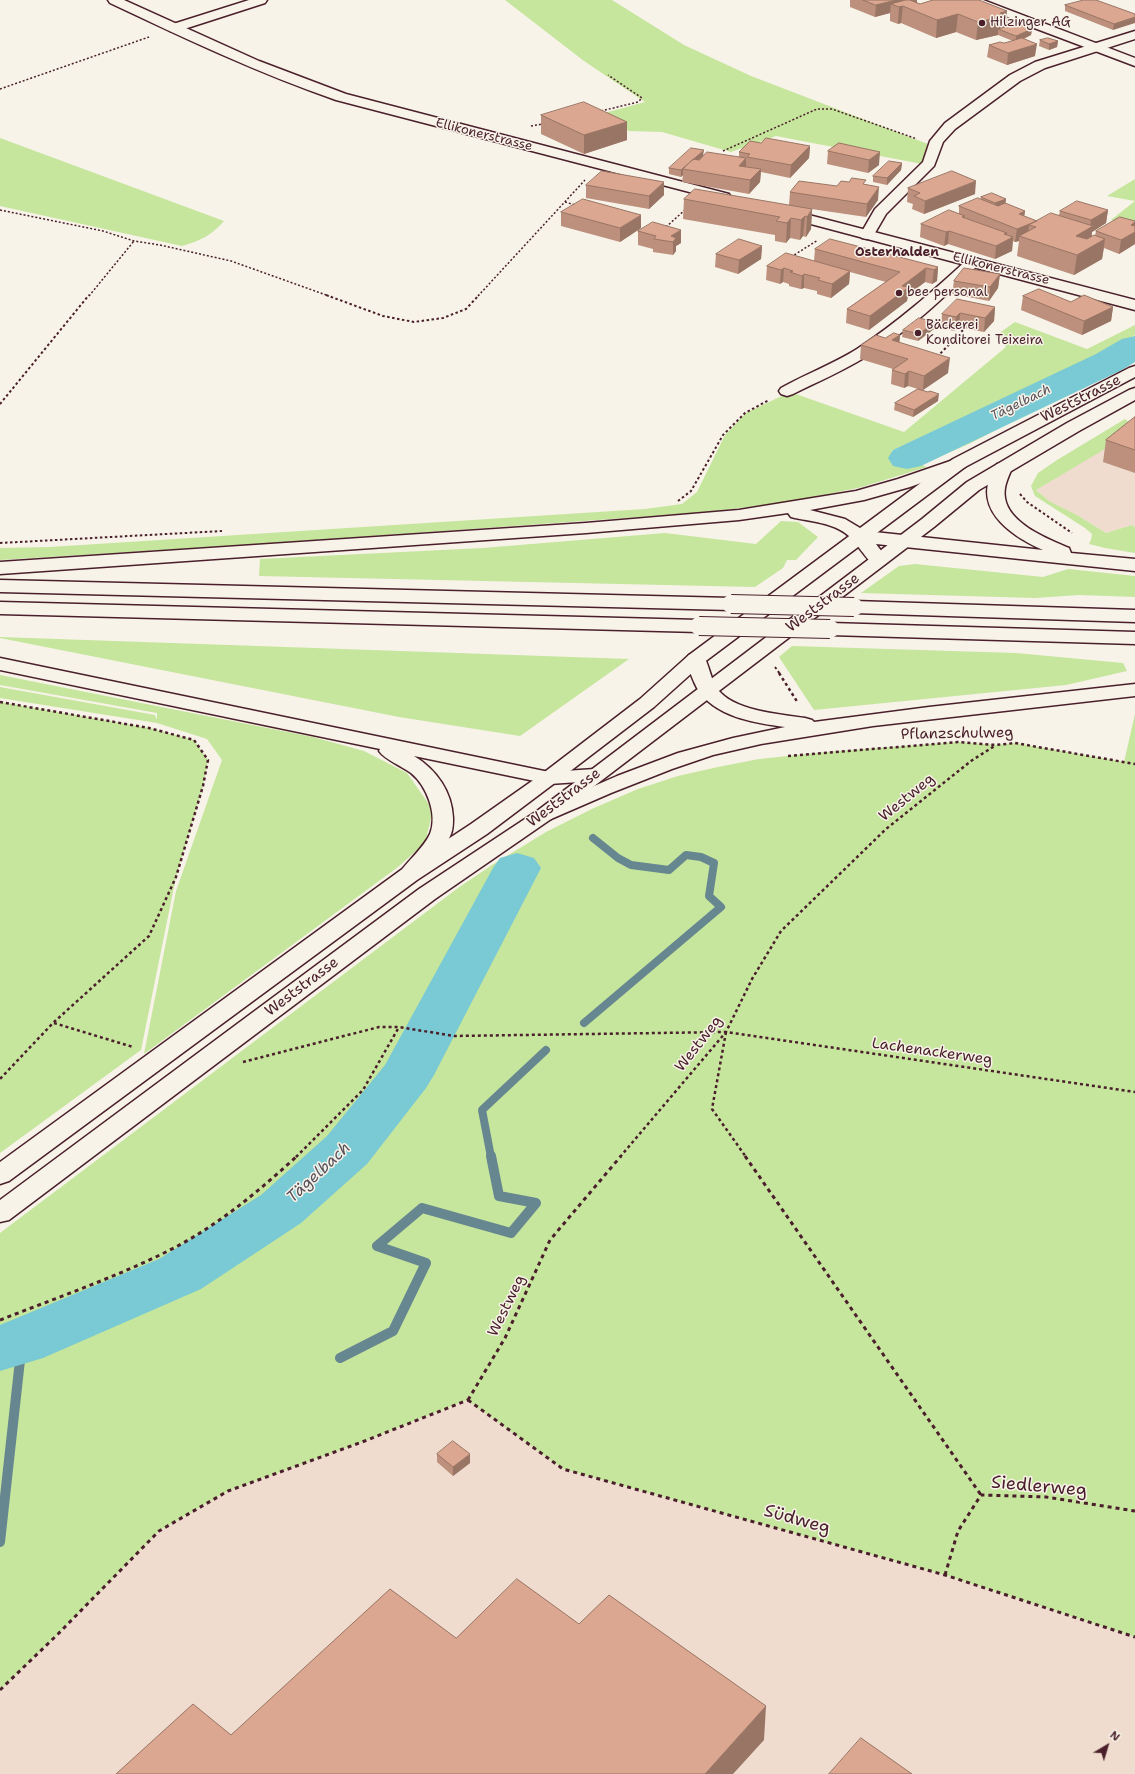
<!DOCTYPE html>
<html>
<head>
<meta charset="utf-8">
<style>
	body { margin:0 }
	#map { position:relative; width:1135px; height:1774px; overflow:hidden; background:#f7f3e8; font-family:"Shantell Sans",sans-serif }
	canvas { display:block }
	.north { position:absolute; left:1087px; top:1726px; width:40px; height:40px; -webkit-text-stroke:3px #f7f3e8; paint-order:stroke; rotate:38deg; font-size:11px; font-weight:700; line-height:16px; text-align:center; color:#4a1f2b }
	.north::after { content:''; display:block; margin:auto; width:14px; height:18px; background:#4a1f2b; clip-path:polygon(50% 0,100% 100%,50% 72%,0 100%) }
</style>
</head>
<body>
<div id="map">
<canvas width="1135" height="1774"></canvas>
<div class="north">N</div>
</div>
<script>
const ctx = document.querySelector('canvas').getContext('2d');
ctx.lineJoin = 'round';
function paint(path, color) {
  ctx.fillStyle = color;
  ctx.fill(path, 'evenodd');
}
function trace(path, color, width, dash) {
  ctx.strokeStyle = color;
  ctx.lineWidth = width;
  ctx.lineCap = dash ? 'butt' : 'round';
  ctx.setLineDash(dash || []);
  ctx.stroke(path);
}
function write(font, color, halo, rows, align = 'center') {
  ctx.font = font + ' "Shantell Sans",sans-serif';
  ctx.lineWidth = 3;
  ctx.setLineDash([]);
  ctx.textBaseline = 'middle';
  ctx.strokeStyle = halo;
  ctx.fillStyle = color;
  for (const [text, x, y, turn = 0] of rows) {
    ctx.save();
    ctx.translate(x, y);
    ctx.rotate((+turn || 0) * Math.PI / 180);
    ctx.textAlign = isNaN(turn) ? turn : align;
    if (halo) ctx.strokeText(text, 0, 0);
    ctx.fillText(text, 0, 0);
    ctx.restore();
  }
}
paint(new Path2D(`
	M1135 429V527L1132 525 1106 533 1077 515 1049 501 1036 490Z
	M468 1400 563 1469 945 1575 1135 1637V1774H0V1690L58 1634 159 1531 228 1491 362 1442Z`), '#efdcce');
paint(new Path2D(`
	M505 0H612L684 45 751 76 928 144 922 164 776 136 731 152 662 132 629 131 597 115 645 102 584 61Z
	M0 138 224 221C212 235 200 241 182 246L0 206Z
	M1135 179V227L1111 220 1135 201 1107 196Z
	M1015 322 1087 349 1135 325V335L1110 349 1135 336V357L971 443 923 464 894 450 1054 377 891 451 927 467 862 487 801 500 710 512 260 544 0 560V548L50 547 645 509 682 504 697 492 725 435 746 413 790 392 904 432 1006 347 995 336Z
	M1125 419 1135 428 1105 449 1036 490 1049 501 1077 515 1106 533 1132 525 1135 527V553L1105 548 1089 544 1091 540 1092 534 1085 528 1035 496 1031 486 1038 473 1057 460Z
	M781 521 798 522 818 537 796 560H787L783 568 755 587 259 576 260 559 483 548 665 533 756 544Z
	M915 564 1043 577 1068 569 1135 576V597L1079 595 1035 598 861 593 899 566Z
	M0 638V637L629 659 520 736 399 717Z
	M792 646 1016 653 1123 663 1127 671 1066 685 814 710 779 657Z
	M0 675 313 737 364 751 407 773 433 810 425 843 398 867 144 1054 176 891 222 760 207 739 157 723 0 698V687L155 715 157 720V713L0 685Z
	M0 702 149 728 194 740 208 760 203 786 176 877 141 1050 0 1153Z
	M1135 714V1637L945 1575 563 1469 467 1400 362 1442 228 1491 159 1531 58 1634 0 1690V1233L458 888 492 865 546 832 594 808 638 789 678 776 718 767 759 759 826 752 958 742 996 745 1015 743 1124 762Z`), '#c6e59d');
trace(new Path2D(`
	M584 1023 721 907 709 896 714 863 701 857 686 855 669 870 631 865 618 858 593 838
	M491 1157 482 1110 546 1050`), '#668690', 8);
trace(new Path2D(`
	M340 1358 393 1331 426 1263 377 1246 422 1208 511 1233 536 1203 499 1196 491 1156
	M0 1542 22 1342`), '#668690', 10);
paint(new Path2D(`
	M1135 336V362L1122 370 921 466 907 469 893 466 888 458 893 450 1096 354 1122 339Z
	M517 853 534 858 541 868 434 1075 426 1088 367 1164 301 1223 201 1289 43 1358 0 1371V1325L159 1259 261 1195 327 1136 385 1065 493 868 500 858Z`), '#79cad4');
const street = new Path2D(`
	M249 0H267L265 3 178 31H170L168 28 170 25Z
	M1135 31V39L1045 68 1020 81 955 129 943 142 934 166 886 214 872 238 867 239 862 238 860 235 875 209 923 162 930 141 945 123 1010 75 1035 62Z
	M973 258 978 259 980 262 978 265C943 298 908 332 867 356 843 371 817 382 793 394L787 396 781 394 779 391 781 388C806 374 833 364 857 349 897 323 933 291 968 259Z`);
const secondary = new Path2D(`
	M108 0H124L259 61 346 94 729 194 731 197 729 200 724 201 336 100C258 73 184 38 110 3Z
	M782 208 1135 300V310L777 215 775 212 777 209Z
	M1135 366V377L965 467 703 663 654 707 556 782 487 834 417 880 9 1181 0 1184V1162L401 870 471 824 542 774 640 699 689 655 953 459 1129 368Z
	M1135 388V400L1079 431 979 490 934 527 551 819 435 899 9 1220 0 1222V1200L419 889 537 811 922 519 967 482 1067 423 1129 390Z`);
const primary = new Path2D(`
	M966 0H983L1135 58V66L968 3Z`);
const highway = new Path2D(`
	M959 458 965 459 968 463 965 467 910 487 864 500 810 510 845 519 865 531 1043 550C1009 535 968 506 997 464L1003 463 1009 464 1012 468C1008 478 1003 487 1005 498 1009 524 1048 539 1069 548L1071 553 1135 559V571L876 544 888 560 885 564C881 565 877 566 873 564 868 561 856 542 849 536 833 522 811 522 791 517L788 513 739 520 586 533 0 574V562L586 523 739 510 856 491 898 479Z
	M0 580 731 598 738 600 740 604 738 608 731 610 0 592Z
	M854 601 1135 610V622L854 613 847 611 845 607 847 603Z
	M0 602 699 620 706 622 709 626 706 630 699 632 0 614Z
	M830 623 1135 632V644L830 635 823 633 820 629 823 625Z
	M696 653 703 655C709 664 710 677 716 687 731 711 779 714 805 718L812 720 814 722 929 707 1135 684V696L873 726 761 744 713 755 672 769 611 793 551 819 544 821 537 819 533 815 537 811 617 776 678 753 733 738 785 727C755 723 714 717 697 688 692 679 689 669 686 659L689 655Z
	M0 658 549 772 595 769 602 771 605 775 602 779 595 781 549 784 414 756C437 770 452 792 453 818 453 823 453 829 451 834 447 845 437 855 430 863 420 875 418 884 401 880L398 875C407 861 423 849 430 834 438 815 427 786 411 773 402 766 385 760 379 751L380 749 0 670Z`);
trace(street, '#4a1f2b', 3);
trace(secondary, '#4a1f2b', 3);
trace(primary, '#4a1f2b', 3);
trace(highway, '#4a1f2b', 3);
trace(new Path2D(`
	M0 89 149 37
	M601 111 638 102 642 98 608 75
	M531 126 543 124
	M723 151 817 109H832L917 139
	M565 202 575 205
	M0 210 103 231 134 241 160 245 231 261 329 296
	M666 227 686 209
	M791 257 818 240
	M89 296 134 241
	M478 296 585 180`), '#4a1f2b', 1.5, [2, 2]);
trace(new Path2D(`
	M326 295 383 316 414 322 443 318 466 309 479 295
	M937 357 964 329
	M0 404 89 295
	M1020 494 1027 502 1072 533
	M678 501 691 491 723 435 745 413 769 400
	M0 543 222 531
	M775 667 780 674`), '#4a1f2b', 2, [2.5, 2.5]);
trace(new Path2D(`
	M779 673 798 703
	M0 702 149 728 194 740 208 760 203 786 176 877 149 936 53 1023 0 1079
	M788 756 958 742 996 745 1015 743 1135 764
	M54 1023 133 1047
	M726 1032 712 1109 746 1157
	M243 1062 379 1027H399L454 1036 726 1032 1135 1092
	M296 1157 363 1090 399 1027
	M620 1157 726 1032 752 979 781 931 886 829 971 761 996 745`), '#4a1f2b', 2.5, [3, 3]);
trace(new Path2D(`
	M745 1156 981 1495
	M0 1320C56 1298 114 1278 168 1251 216 1227 258 1192 297 1156
	M468 1400 505 1338 550 1240 621 1156
	M468 1400 563 1469 945 1575 1135 1637
	M945 1575 958 1531 981 1495 1046 1497 1135 1511
	M0 1690 58 1634 159 1531 228 1491 362 1442 468 1400`), '#4a1f2b', 3, [4, 4]);
paint(street, '#f7f3e8');
paint(secondary, '#f7f3e8');
paint(primary, '#f7f3e8');
paint(highway, '#f7f3e8');
const highwayBridge = new Path2D(`
	M731 604 854 607
	M699 626 830 629`);
trace(highwayBridge, '#4a1f2b', 20, []);
trace(highwayBridge, '#f7f3e8', 18);
paint(new Path2D(`
	M850 0H917V3L920 4 1007 17 1014 22 1032 29 1031 35 1024 39 1035 56 1007 65 987 57 989 45 1004 43 1013 41 998 35 976 40 956 32 936 38 901 23 898 24 890 21V13L875 17 850 7Z
	M1065 5 1135 14 1113 30 1065 11Z
	M1040 40 1058 41 1057 47 1049 50 1039 46Z
	M541 115 627 122V140L584 154 541 134Z
	M761 143 810 146 809 158 790 178 761 172 760 182 749 194 682 182 683 175 681 177 669 174V168L703 156 739 157V152Z
	M839 143 879 165 868 173 827 164 828 151Z
	M902 163 901 170 887 185 873 182V176Z
	M664 182V195L649 209 586 198V185Z
	M866 185 878 200 866 217 791 206 812 209 811 229 806 237 803 236 800 240 790 238 786 243 775 241V235L683 219 684 199 789 205 790 192 837 186Z
	M908 188 975 194 924 214 912 209 913 204 907 202Z
	M981 197 1006 199 1005 204 1025 211 1024 216 1036 221 1059 215 1060 211 1108 210 1106 223 1092 232V237L1095 236 1096 231 1135 221V244L1119 254 1104 248 1102 259 1074 275 1017 256 1019 241 1015 242 1013 241 1012 251 995 259 948 244 944 246 920 237 921 224 959 213V206L981 199Z
	M561 212 641 228 620 242 561 226Z
	M681 230V243L676 246V251L673 255 653 252V249L638 245V231Z
	M762 246 761 259 738 274 715 267 716 254Z
	M815 249 938 267 937 281 932 284 925 282 908 295 907 301 869 330 846 323 847 309 886 282 850 272 849 284 831 298 817 294V291L804 288 801 289 789 286V284L783 282 780 284 766 280 767 266 814 261Z
	M1000 274 998 288 989 301 952 294 954 281Z
	M1023 296 1113 307 1111 321 1082 335 1021 310Z
	M995 307 994 321 984 332 959 327 954 331 941 328 942 314Z
	M934 329 918 341 902 337 903 330Z
	M900 335 899 342 948 373 923 390 938 401 913 417 894 410 895 403 918 389 908 386 904 388 891 384 892 370 893 369 860 359 861 345Z
	M1135 417V473L1103 462 1106 440Z
	M437 1454 470 1463 453 1476 437 1462Z`), '#bc907c');
paint(new Path2D(`
	M896 0H917V6H903L901 23 898 24 899 7 891 4 890 13 875 17 876 5Z
	M1007 11 1005 32 998 29V35L976 40 978 22 1000 13Z
	M958 14 956 32 936 38 937 20Z
	M1135 17V23L1113 30 1114 24Z
	M1032 29 1031 35 1016 42V36Z
	M1058 41 1057 47 1049 50V44Z
	M1037 44 1035 56 1007 65 1008 53Z
	M627 122V140L584 154V135Z
	M810 146 809 158 790 178 791 165Z
	M704 150 703 156 688 170 683 169V175L681 177V170Z
	M880 152 879 165 868 173 869 160Z
	M746 158V171L739 166Z
	M902 163 901 170 887 185V178Z
	M761 169 760 182 749 194 750 180Z
	M976 181 975 194 924 214 925 201Z
	M664 182V195L649 209V196Z
	M879 187 878 200 866 217 867 204Z
	M1006 199 1005 206 994 210 995 203Z
	M812 209 811 229 806 237 807 217Z
	M1108 210 1106 223 1092 232 1090 246 1076 236 1090 228 1091 220Z
	M1025 211 1023 225 1019 214Z
	M641 215V228L620 242V228Z
	M805 216 803 236 800 240 801 220Z
	M791 218 790 238 786 243 787 223Z
	M1037 221 1029 225 1028 237 1019 236V241L1015 242 1017 229Z
	M1135 222V244L1119 254 1121 240 1131 225Z
	M681 230V243L676 246V251L673 255V242L671 236Z
	M949 231 948 244 944 246 946 232Z
	M1007 233 1006 241 1013 237 1012 251 995 259 996 246 1004 234Z
	M1105 239 1102 259 1074 275 1077 255Z
	M762 246 761 259 738 274 739 260Z
	M938 267 937 281 932 284 934 270Z
	M784 268 783 282 780 284 781 270Z
	M926 268 925 282 908 295 907 301 869 330 870 316 902 286Z
	M850 271 849 284 831 298 832 284Z
	M804 274V288L801 289 802 276Z
	M1000 274 998 288 989 301 990 287Z
	M995 307 994 321 984 332 985 318Z
	M1113 307 1111 321 1082 335 1084 321Z
	M960 313 959 327 954 331 956 317Z
	M935 322 934 329 918 341 919 334Z
	M900 335 899 349 892 340Z
	M950 358 948 373 923 390 924 376Z
	M909 371 908 386 904 388 905 374Z
	M939 394 938 401 913 417 914 410Z
	M470 1454V1463L453 1476V1467Z
	M766 1706 764 1740 733 1774H705Z`), '#997565');
const building = new Path2D(`
	M863 0H896L876 5Z
	M906 0H910L920 4 933 0H979L1007 11 1000 13 1007 16 978 22 958 14 937 20 903 6 899 7 891 4Z
	M1084 0H1096L1135 14V17L1114 24 1065 5Z
	M1007 17 1014 20 1010 21 1032 29 1016 36 998 29 1005 27Z
	M1022 38 1037 44 1008 53 989 45 1000 42 1004 43Z
	M1048 38 1058 41 1049 44 1040 40Z
	M584 102 627 122 584 135 541 115Z
	M766 138 810 146 791 165 747 157 750 154 739 152 750 141 761 143Z
	M839 143 880 152 869 160 828 151Z
	M691 148 704 150 681 170 669 168Z
	M707 152 746 158 739 166 761 169 750 180 683 169 693 159 699 160Z
	M889 161 902 163 887 178 873 176Z
	M602 171 664 182 649 196 586 185Z
	M952 171 976 181 925 201 914 196 920 193 908 188Z
	M852 178 866 180 863 184 879 187 867 204 790 192 799 181 837 186 841 181 849 182Z
	M695 189 812 209 807 217 805 216 801 220 791 218 787 223 776 221 780 217 684 199Z
	M992 193 1006 199 995 203 981 197Z
	M978 198 998 206 1005 203 1025 211 1019 214 1037 221 1017 229 959 206Z
	M583 199 641 215 620 228 561 212Z
	M1077 201 1108 210 1091 220 1060 211Z
	M949 210 965 216 962 217 1007 233 1004 234 1013 237 996 246 949 231 946 232 921 224Z
	M1051 213 1093 226 1076 236 1087 239 1094 235 1105 239 1077 255 1019 236 1036 227 1029 225Z
	M1120 217 1135 221V222L1131 225 1135 226V232L1121 240 1096 231Z
	M653 222 681 230 671 236 676 238 673 242 654 239 656 236 638 231Z
	M739 239 762 246 739 260 716 254Z
	M830 239 938 267 934 270 926 268 902 286 909 287 870 316 847 309 900 272 815 249Z
	M786 253 850 271 832 284 818 280 820 278 804 274 802 276 790 272 793 271 784 268 781 270 767 266Z
	M964 268 1000 274 990 287 954 281Z
	M1039 289 1071 302 1084 295 1113 307 1084 321 1023 296Z
	M957 299 995 307 985 318 960 313 956 317 942 314Z
	M919 318 935 322 919 334 903 330Z
	M894 333 900 335 892 340 950 358 924 376 909 371 905 374 892 370 908 359 861 345 876 335 885 338Z
	M918 389 928 392 930 391 939 394 914 410 895 403Z
	M1135 417V450L1106 440Z
	M453 1441 470 1454 453 1467 437 1454Z
	M517 1579 579 1624 609 1595 766 1706 705 1774H116L193 1704 231 1735 390 1589 456 1638Z
	M861 1738 912 1774H829Z`);
paint(building, '#dba790');
trace(building, '#997565', 1);
for (const [x, y, r, color] of [
	[982,23,4,"#4a1f2b"],
	[899,293,4,"#4a1f2b"],
	[918,333,4,"#4a1f2b"]
]) {
  const dot = new Path2D();
  dot.arc(x, y, r, 0, 2 * Math.PI);
  ctx.fillStyle = color;
  ctx.fill(dot);
  trace(dot, '#f7f3e8', 1.5);
}
write('13px', '#4a1f2b', '#f7f3e8', [
	["Hilzinger AG",990,23],
	["bee personal",907,293],
	["Bäckerei",926,326],
	["Konditorei Teixeira",926,341]
], 'left');
write('13px', '#4a1f2b', '#f7f3e8', [
	["Ellikonerstrasse",484,135,14],
	["Ellikonerstrasse",1001,269,14]
]);
write('bold 13px', '#4a1f2b', '#f7f3e8', [
	["Osterhalden",897,253]
]);
write('italic 13px', '#58525e', '#f7f3e8', [
	["Tägelbach",1021,403,-26]
]);
write('15px', '#4a1f2b', '#f7f3e8', [
	["Weststrasse",1081,399,-27],
	["Weststrasse",823,603,-37],
	["Pflanzschulweg",957,734,-1],
	["Weststrasse",564,798,-37],
	["Westweg",907,798,-39],
	["Weststrasse",302,987,-37],
	["Westweg",699,1044,-52],
	["Lachenackerweg",932,1052,8],
	["Westweg",507,1306,-64]
]);
write('italic 16px', '#58525e', '#f7f3e8', [
	["Tägelbach",319,1173,-43]
]);
write('18px', '#4a1f2b', '#f7f3e8', [
	["Siedlerweg",1039,1487,5],
	["Südweg",797,1520,16]
]);
</script>
</body>
</html>
